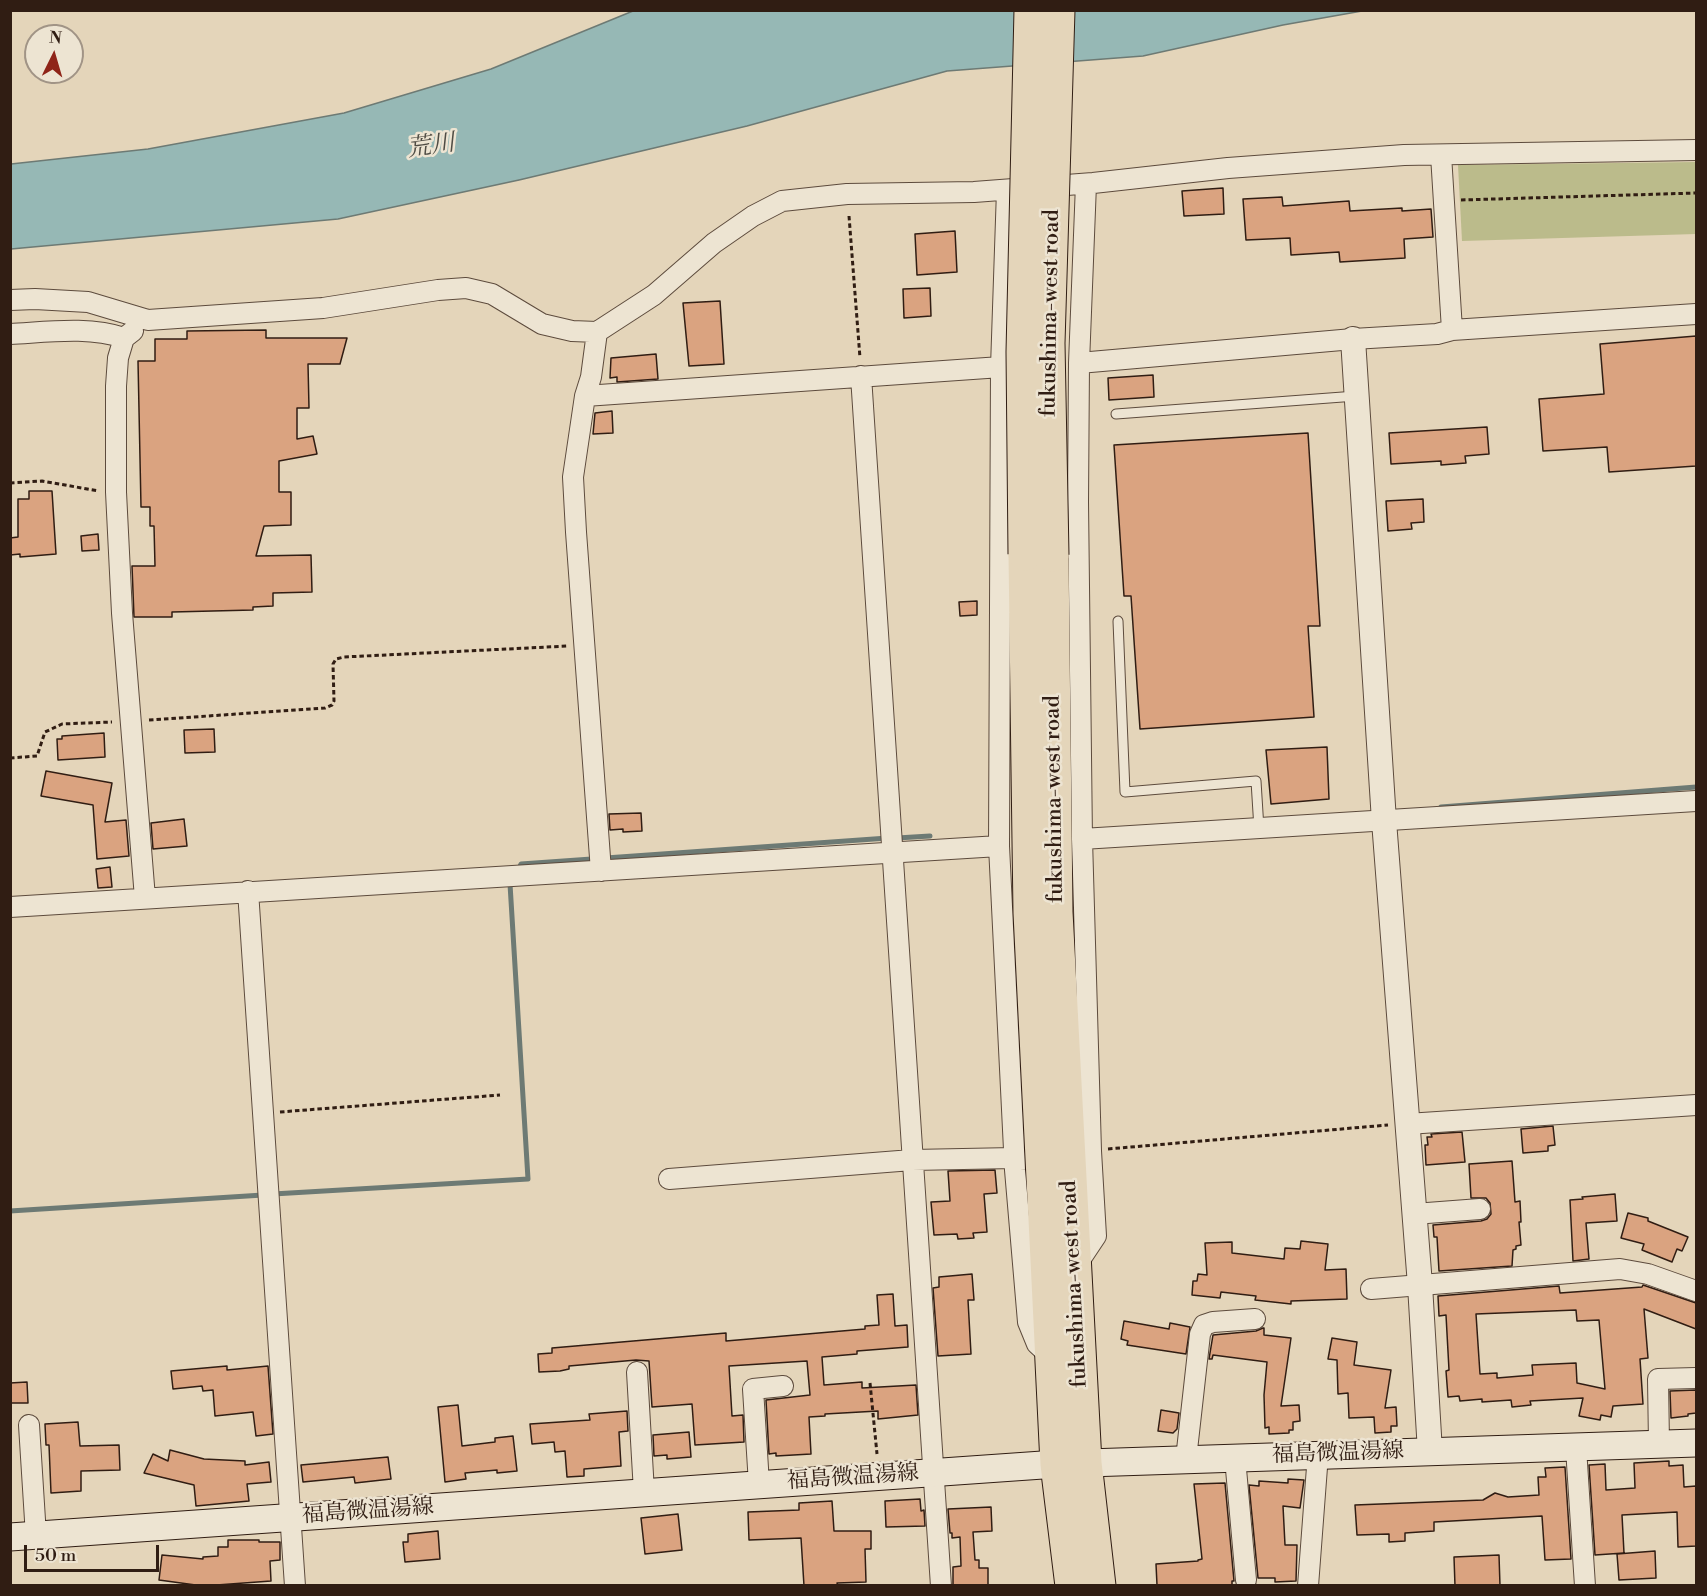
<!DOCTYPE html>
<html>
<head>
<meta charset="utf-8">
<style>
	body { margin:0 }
	#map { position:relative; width:1707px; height:1596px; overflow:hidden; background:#e4d5ba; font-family:"Libre Bodoni",serif }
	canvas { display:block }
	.frame { position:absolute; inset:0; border:12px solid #301d13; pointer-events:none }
	.north { position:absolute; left:24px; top:24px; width:60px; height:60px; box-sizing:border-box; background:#ede4d2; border:2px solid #a19486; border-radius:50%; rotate:5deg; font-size:16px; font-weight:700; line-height:24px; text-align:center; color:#301d13 }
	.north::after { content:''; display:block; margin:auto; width:21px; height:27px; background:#8f2418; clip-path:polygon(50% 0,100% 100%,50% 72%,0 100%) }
	.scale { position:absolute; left:24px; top:1545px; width:135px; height:27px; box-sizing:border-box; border:3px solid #301d13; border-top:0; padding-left:8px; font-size:18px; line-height:21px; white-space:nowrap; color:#301d13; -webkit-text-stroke:4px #ede4d2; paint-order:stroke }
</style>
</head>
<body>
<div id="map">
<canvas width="1707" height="1596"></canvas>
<div class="frame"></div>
<div class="north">N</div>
<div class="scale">50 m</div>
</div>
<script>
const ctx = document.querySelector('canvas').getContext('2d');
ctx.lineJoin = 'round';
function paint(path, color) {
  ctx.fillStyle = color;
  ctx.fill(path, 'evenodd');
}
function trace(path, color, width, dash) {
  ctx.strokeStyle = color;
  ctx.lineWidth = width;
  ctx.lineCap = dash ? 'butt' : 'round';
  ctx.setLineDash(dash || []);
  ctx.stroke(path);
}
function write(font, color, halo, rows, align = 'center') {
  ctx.font = font + ' "Libre Bodoni","Noto Serif JP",serif';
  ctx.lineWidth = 5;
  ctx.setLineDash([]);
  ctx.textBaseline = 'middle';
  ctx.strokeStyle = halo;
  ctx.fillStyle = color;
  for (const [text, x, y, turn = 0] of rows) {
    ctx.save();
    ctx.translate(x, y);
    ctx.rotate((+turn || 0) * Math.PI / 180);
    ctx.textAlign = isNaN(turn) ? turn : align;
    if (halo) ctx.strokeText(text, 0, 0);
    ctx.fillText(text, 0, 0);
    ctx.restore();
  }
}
paint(new Path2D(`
	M1696 162V234L1462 241 1458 165Z`), '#bbbb8b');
const water = new Path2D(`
	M633 11H1362L1283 25 1143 56 947 71 747 126 519 180 338 219 11 249V164L148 149 344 113 491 69Z`);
paint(water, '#96b8b5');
trace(water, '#6d7a74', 1.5);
trace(new Path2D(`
	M1441 807 1696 787
	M897 838 930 836
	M518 870 521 864 888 838
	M273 1194 528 1179 510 884 512 881
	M10 1211 263 1195`), '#6d7a74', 5);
const building = new Path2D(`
	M1223 188 1224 214 1184 216 1182 191Z
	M1282 197 1283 206 1349 201 1350 211 1402 208V211L1431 209 1433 237 1404 239 1405 258 1340 262 1339 252 1291 255 1290 238 1246 240 1243 199Z
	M955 231 957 272 917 275 915 234Z
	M930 288 931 316 904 318 903 289Z
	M720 301 724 364 689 366 683 303Z
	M266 330V338H347L340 364H308L309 408H297V439L313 436 317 454 279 461V492H291V525L264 526 256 556 311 555 312 592 273 593V606L253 607V610L172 612V617H134L132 566H155L154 526H150V507H141L138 361H155V339H187V331Z
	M1696 336V466L1609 472 1607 447 1543 451 1539 399 1604 394 1600 344Z
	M656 354 658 379 617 382V377L610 378 611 358Z
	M1153 375 1154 397 1109 400 1108 378Z
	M612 411 613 433 593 434 595 413Z
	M1487 427 1489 454 1465 456 1466 463 1441 465V461L1391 464 1389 433Z
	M1308 433 1320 626H1308L1314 717 1140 729 1131 596H1124L1114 445Z
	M29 491H52L56 554 20 557V554L10 555V538L18 537V499H29Z
	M1423 499 1424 522 1411 523 1412 529 1388 531 1386 501Z
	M98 534 99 550 82 551 81 536Z
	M977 601V615L960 616 959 602Z
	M214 729 215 752 185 753 184 730Z
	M104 733 105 757 58 760 57 739H62V736Z
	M1327 747 1329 799 1271 804 1266 750Z
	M46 771 112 783 105 822 126 820 129 856 97 859 93 805 41 796Z
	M641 813 642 831 623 832V829L610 830 609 814Z
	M184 819 187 846 153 849 151 823Z
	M110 867 112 887 98 888 96 869Z
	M1553 1126 1555 1145 1548 1146V1151L1523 1153 1521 1129Z
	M1462 1132 1465 1162 1426 1165 1425 1145H1428L1427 1137H1432L1431 1134Z
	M1512 1161 1515 1202 1520 1201 1521 1222H1519L1521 1245 1516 1246V1249L1513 1250 1512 1266 1439 1271 1437 1237H1434L1433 1225 1481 1221 1487 1219 1491 1214 1490 1203 1486 1198H1471L1469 1164Z
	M995 1170 997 1193 984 1194 987 1232 973 1233 974 1238 958 1239 957 1234 934 1235 931 1202 950 1201 948 1171Z
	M1615 1194 1617 1221 1586 1223 1589 1259 1573 1261 1570 1200 1583 1199 1582 1197Z
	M1628 1213 1648 1218V1221L1688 1237 1682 1251 1677 1249 1672 1262 1642 1250 1644 1244 1621 1238Z
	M1301 1241 1328 1244 1325 1270 1346 1269 1347 1299 1291 1301V1304L1255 1300 1256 1296 1221 1292 1220 1298 1192 1295 1193 1281H1197L1198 1274 1207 1275 1205 1243 1232 1242V1253L1284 1259 1285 1248 1300 1249Z
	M972 1274 974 1300H968L971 1354 938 1356 933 1288 939 1287V1277Z
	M1643 1285 1696 1303V1329L1644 1309 1648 1358 1640 1359 1643 1404 1613 1406 1611 1417 1601 1415 1600 1420 1579 1416 1583 1398 1530 1401 1531 1405 1512 1407 1511 1400 1482 1402V1399L1460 1401 1459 1396 1448 1397 1446 1371 1449 1370 1446 1315 1439 1316 1438 1296 1559 1286 1560 1293 1642 1287ZM1576 1310 1577 1321 1599 1320 1605 1389 1577 1383 1576 1363 1532 1365 1533 1375 1497 1378V1373L1480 1374 1476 1314Z
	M893 1294 895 1326 907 1325 908 1347 857 1351V1354L822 1357 824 1385 862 1382V1388L916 1385 918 1415 878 1419V1411L825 1414V1416L809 1417 811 1454 776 1456V1453L769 1454 766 1400 810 1395 807 1361 729 1366 732 1416 743 1415 744 1442 695 1445 692 1404 652 1407 649 1361 636 1360 569 1366V1369L560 1371 539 1372 538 1354 552 1353V1348L726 1333V1341L865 1329V1326L879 1325 877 1295Z
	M1124 1321 1169 1329 1170 1323 1190 1327 1186 1354 1127 1345 1128 1341 1121 1339Z
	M1263 1328H1264V1335L1291 1338 1281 1406 1299 1405 1300 1421 1293 1422V1430H1289V1433L1269 1434V1427L1265 1428 1264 1395 1267 1362 1213 1355 1212 1359H1209L1213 1335 1256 1331Z
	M1332 1338 1357 1342 1354 1365 1391 1370 1385 1408 1396 1407 1397 1426H1391V1432L1375 1433 1374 1417 1349 1418 1348 1393 1338 1394 1337 1360 1328 1359Z
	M227 1366V1370L268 1366 273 1434 256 1436 253 1412 215 1416 213 1390 203 1391 202 1386 173 1389 171 1371Z
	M27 1382 28 1403H10V1383Z
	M1696 1390V1413L1688 1414V1416L1671 1418 1670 1391Z
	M458 1405 462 1446 495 1442V1438L513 1436 517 1471 497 1473V1470L465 1473 466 1479 445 1482 438 1407Z
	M1161 1410 1179 1413 1177 1429 1173 1433 1158 1431Z
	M627 1411 628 1431 619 1432 621 1466 584 1469V1476L567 1477 565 1451 555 1452 554 1442 532 1444 530 1424 590 1420 589 1414Z
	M78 1422 80 1446 119 1445 120 1470 81 1471V1491L51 1493 49 1445H46L45 1424Z
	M689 1432 691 1457 667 1459V1455L654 1456 653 1435Z
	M170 1450 204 1459 245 1461V1465L269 1462 271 1482 247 1484 249 1501 196 1506 194 1485 144 1473 153 1454 168 1461Z
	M388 1457 391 1479 355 1483 354 1477 303 1482 301 1465Z
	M1669 1461V1466L1683 1465 1684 1487 1696 1486V1546L1678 1547 1677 1512 1622 1515 1624 1553 1595 1555 1589 1465 1605 1464 1606 1490 1635 1488 1634 1463Z
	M1565 1467 1571 1559 1545 1560 1542 1516 1434 1522V1531L1405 1533V1541L1389 1542V1534L1357 1535 1355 1505 1483 1500 1495 1493 1508 1497 1539 1495 1538 1477H1546L1545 1468Z
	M1288 1479 1304 1480 1300 1508 1283 1506 1285 1545H1297L1296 1581 1275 1582V1578H1258L1249 1485 1259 1486V1481L1288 1483Z
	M1225 1483 1234 1581H1232V1586L1157 1585 1156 1564 1198 1561V1560L1202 1559 1194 1484Z
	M920 1499 921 1511 924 1510 925 1526 886 1527 885 1501Z
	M832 1501 834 1531H871V1549H865L866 1582 837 1583 838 1586H804L801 1538 749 1540 748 1512 799 1510V1503Z
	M991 1507 992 1531 973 1532 975 1560H979V1568H988V1586H953V1567L961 1566 960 1537 952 1538V1533H950L948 1509Z
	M678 1514 682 1550 645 1554 641 1518Z
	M438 1531 440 1559 405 1562 403 1542H408V1534Z
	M228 1540H259V1542H280V1560L270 1561 271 1581 203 1586 159 1580 162 1555 203 1559V1557L218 1556V1547H228Z
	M1655 1551 1656 1578 1619 1580 1617 1554Z
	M1499 1555 1500 1586H1455L1454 1557Z`);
paint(building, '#daa380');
trace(building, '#301d13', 1.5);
const service = new Path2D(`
	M1116 414 1356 396
	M1118 621 1125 792 1256 781 1259 829`);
const minor = new Path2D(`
	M1007 190 1001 367 999 846 1015 1170 1028 1322 1037 1344 1050 1356
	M10 300 35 299 88 302 148 320 323 308 438 290 466 288 492 294 542 324 572 331 597 332 654 295 714 243 753 216 782 201 847 194 974 192 1093 183 1228 168 1404 155 1696 150
	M1452 330 1696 314
	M597 332 591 377 585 396 1001 367
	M10 334C48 332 89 326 124 338L133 331
	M124 338 118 358 116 386V492L122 613 145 898
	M1079 363 1353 339 1437 334 1452 330 1441 155
	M861 376 941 1586
	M585 396 573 477 576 532 601 871
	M1082 839 1696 801
	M248 891 295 1586
	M10 907 999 846
	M1407 1124 1696 1105
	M669 1179 912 1160 1014 1158
	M1414 1214 1480 1209
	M1076 1266 1096 1236 1091 1151 1082 839 1078 502 1079 363 1086 184
	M1371 1289 1620 1269 1648 1274 1696 1291
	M637 1372 644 1492
	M29 1425 36 1536
	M1659 1444 1658 1379 1696 1378
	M1576 1448 1585 1586
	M1235 1458 1246 1580
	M1186 1459 1200 1334 1204 1325 1213 1322 1255 1319
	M759 1484 753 1389 783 1386
	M1308 1586 1318 1454`);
const tertiary = new Path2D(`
	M1353 339 1384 821 1420 1285 1430 1452`);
const secondary = new Path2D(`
	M10 1537 1057 1464 1696 1443`);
const trunk = new Path2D(`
	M1025 554 1030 913 1057 1464 1072 1586
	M1052 555 1056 912 1085 1463 1099 1586`);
trace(service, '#5d4b3d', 11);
trace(minor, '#5d4b3d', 22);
trace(tertiary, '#5d4b3d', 26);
trace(secondary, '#301d13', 29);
trace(trunk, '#301d13', 35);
trace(new Path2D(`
	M1461 200 1696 193
	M849 216 860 358
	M10 483 42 481 99 491
	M149 720 325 708 332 705 334 701 333 664 336 659 344 657 568 646
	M10 758 37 756 45 732 62 724 112 722
	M280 1112 500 1095
	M1108 1149 1388 1125
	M870 1383 877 1454`), '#301d13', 3, [4.5, 3]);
trace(service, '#ede4d2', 9);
trace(minor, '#ede4d2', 20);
trace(tertiary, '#ede4d2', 24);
trace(secondary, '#ede4d2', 27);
trace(trunk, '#e4d5ba', 33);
const trunkBridge = new Path2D(`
	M1025 554 1023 352 1031 10
	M1052 555 1048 343 1058 10`);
trace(trunkBridge, '#301d13', 35, []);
trace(trunkBridge, '#e4d5ba', 33);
write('22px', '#301d13', '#ede4d2', [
	["fukushima-west road",1051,313,-89],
	["fukushima-west road",1055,799,-91],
	["fukushima-west road",1075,1284,-93],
	["福島微温湯線",1338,1454,-2],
	["福島微温湯線",853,1478,-4],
	["福島微温湯線",368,1512,-4]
]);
write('italic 24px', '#4f4c44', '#ede4d2', [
	["荒川",431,147,-8]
]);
</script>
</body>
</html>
